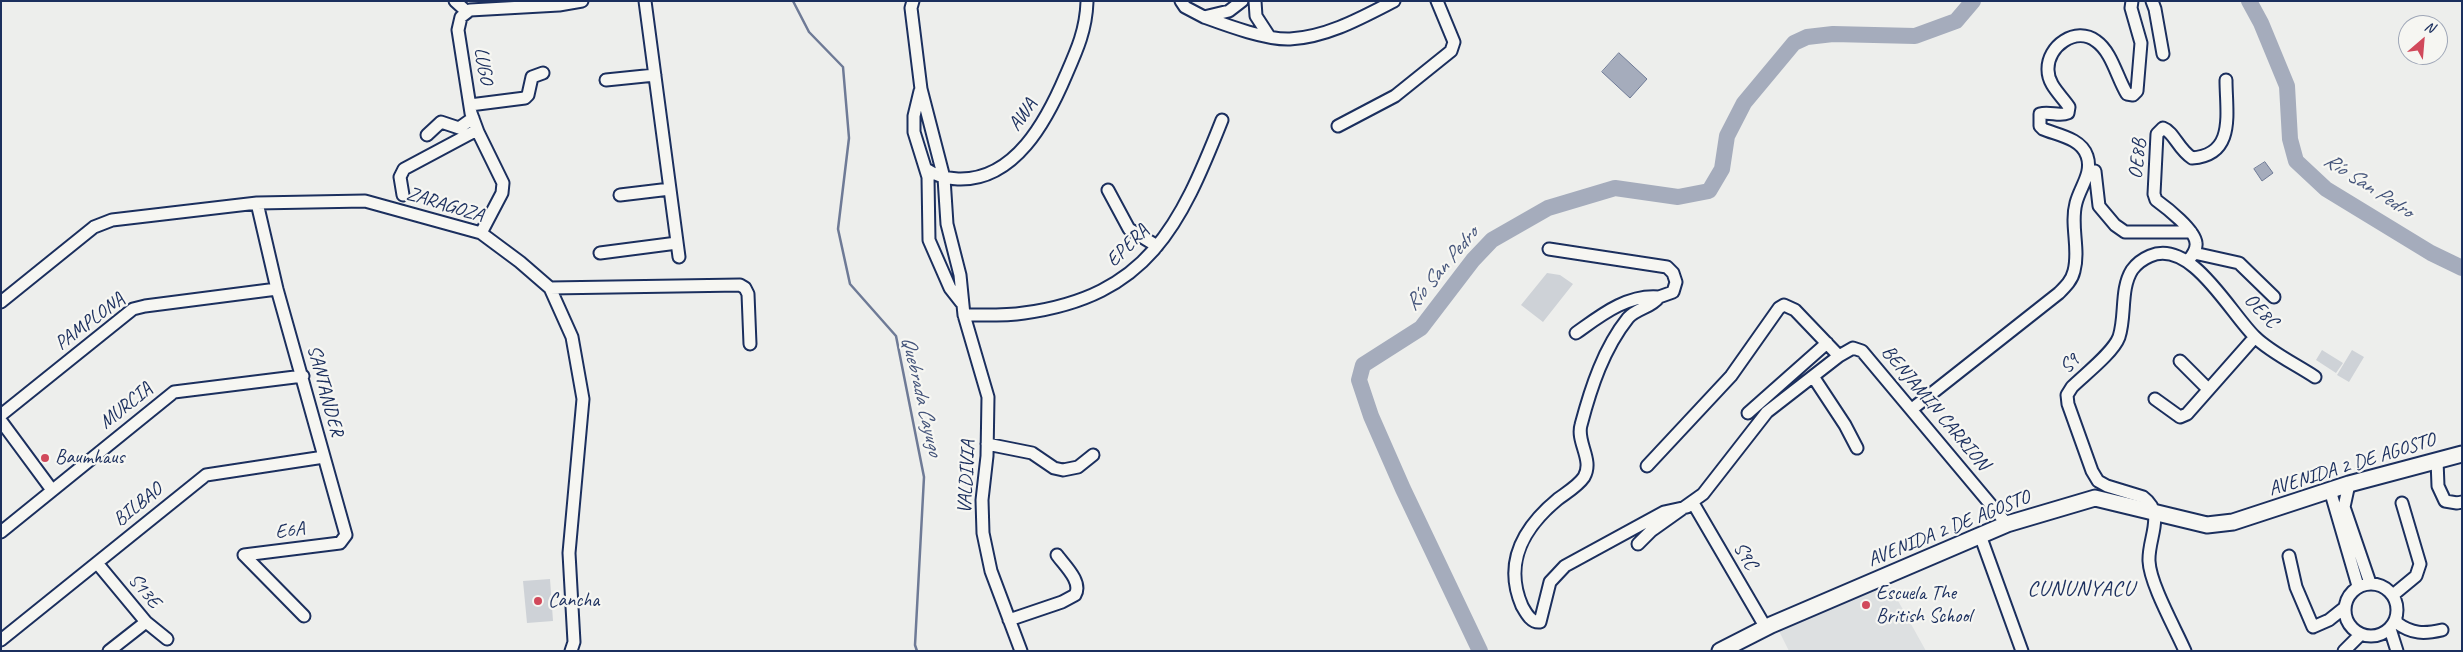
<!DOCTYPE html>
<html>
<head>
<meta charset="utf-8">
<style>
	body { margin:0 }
	#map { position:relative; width:2463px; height:652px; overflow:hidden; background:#edeeec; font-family:Caveat,sans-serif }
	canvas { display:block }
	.frame { position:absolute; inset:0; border:2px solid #1b2f5e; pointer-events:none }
	.north { position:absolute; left:2398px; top:15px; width:50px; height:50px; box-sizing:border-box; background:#f6f6f2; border:1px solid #9ea6b7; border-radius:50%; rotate:27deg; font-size:14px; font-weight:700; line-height:20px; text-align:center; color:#1b2f5e }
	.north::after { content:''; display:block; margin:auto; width:18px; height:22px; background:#d1495b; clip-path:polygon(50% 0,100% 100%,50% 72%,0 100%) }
</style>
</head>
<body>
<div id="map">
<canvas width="2463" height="652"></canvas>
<div class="frame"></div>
<div class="north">N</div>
</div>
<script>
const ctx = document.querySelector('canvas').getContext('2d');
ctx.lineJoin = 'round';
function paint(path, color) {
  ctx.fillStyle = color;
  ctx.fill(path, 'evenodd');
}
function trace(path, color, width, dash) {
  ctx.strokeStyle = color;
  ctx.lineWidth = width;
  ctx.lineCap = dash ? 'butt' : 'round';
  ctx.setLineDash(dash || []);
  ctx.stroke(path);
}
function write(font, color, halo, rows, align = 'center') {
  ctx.font = font + ' Caveat,sans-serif';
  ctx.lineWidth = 4.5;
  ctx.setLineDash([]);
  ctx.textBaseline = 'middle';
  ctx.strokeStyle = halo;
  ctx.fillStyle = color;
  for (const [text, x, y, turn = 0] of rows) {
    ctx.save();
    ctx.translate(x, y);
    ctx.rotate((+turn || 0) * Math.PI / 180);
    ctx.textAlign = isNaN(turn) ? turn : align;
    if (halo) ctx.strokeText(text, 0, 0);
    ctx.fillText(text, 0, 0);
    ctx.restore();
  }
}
paint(new Path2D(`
	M1887 581 1926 651H1789L1778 629Z`), '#dde0e1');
paint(new Path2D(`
	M1547 273 1560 275 1573 284 1543 322 1521 305Z
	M2322 350 2343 363 2336 373 2316 360Z
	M2352 350 2364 357 2349 382 2337 375Z
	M550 579 553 621 527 623 523 581Z`), '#ced2d7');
const water = new Path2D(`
	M1619 53 1647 79 1630 98 1602 72Z
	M2265 162 2273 173 2262 181 2254 169Z`);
paint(water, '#a5acbc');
trace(water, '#6e7a96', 1);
trace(new Path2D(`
	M793 1 809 32 843 67 849 138 838 229 850 284 896 336 924 477 915 645 917 651`), '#6e7a96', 2.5);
trace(new Path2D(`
	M2249 1 2261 23 2287 86 2290 139 2296 161 2326 189 2431 253 2462 268
	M1480 651 1403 489 1371 416 1359 380 1363 365 1421 328 1473 260 1492 240 1548 208 1615 188 1678 197 1709 191 1722 169 1727 136 1744 103 1794 43 1807 37 1833 34 1915 36 1956 21 1973 1`), '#a5acbc', 16);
const minor = new Path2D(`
	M455 1 466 11
	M645 1 679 257
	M913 1 911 8 921 89 944 178 947 224 960 275 964 315 988 397 987 456 982 500 983 533 991 571 1021 651
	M1181 1 1185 7 1204 17 1229 11 1242 1
	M1255 1 1256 16 1269 36
	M2152 1 2155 9 2163 54
	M1204 17C1226 25 1266 40 1290 39 1327 37 1361 18 1394 1
	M606 80 655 75
	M920 91 914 116V132L928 177 929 240 950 288 961 302
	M470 105 525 98 528 95 532 77 543 73
	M1338 126 1395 96 1451 51 1454 42 1437 1
	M427 135 441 122 459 128 473 118
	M926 169C936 176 945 178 958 179 1015 181 1047 120 1066 75 1077 50 1086 30 1087 2
	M2095 171 2099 206 2115 225 2125 232H2191
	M1108 190 1129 229 1157 246
	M403 195 400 177 404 169 477 130
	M620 195 670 189
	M481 233 502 193 503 183 478 132 471 113 458 30 461 17 470 10 559 5 582 1
	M1549 249 1667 267 1673 273 1676 282 1673 292 1659 297
	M600 253 677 243
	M2194 253 2239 263 2274 297
	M2188 261C2192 256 2197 250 2196 243 2195 230 2167 208 2156 200L2154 194 2157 134 2163 128C2174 132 2178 149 2192 158 2236 155 2226 113 2226 80
	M550 288 740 285 745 288 748 294 750 344
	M1 302 94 227 112 220 257 203 365 201 481 233 520 262 550 288 572 337 583 399 569 553 574 642 571 651
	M964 315C984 315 1005 316 1024 313 1148 296 1180 226 1222 120
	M1576 333C1600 316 1627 294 1659 297 1651 308 1637 308 1628 318 1604 348 1591 387 1581 425 1576 442 1594 460 1584 477 1578 486 1566 493 1558 499 1524 527 1503 562 1522 606 1526 613 1531 623 1540 622L1550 582 1565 566 1664 512 1687 507
	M2180 361 2208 389
	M1814 378 1845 425 1857 448
	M2155 399 2180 417 2187 414 2255 337
	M1912 409 2059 293C2066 286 2072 280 2074 271 2080 249 2070 225 2076 203 2080 187 2093 173 2087 156 2081 138 2057 135 2043 129L2040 126V114C2050 111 2059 117 2068 113L2069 107C2061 95 2048 85 2048 70 2047 46 2076 26 2096 41 2112 52 2117 78 2127 94L2133 95 2137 91 2141 43 2131 8 2132 1
	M1748 413 1827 343
	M1 415 133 309 145 306 277 289
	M1 421 52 490
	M987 444 1032 453 1054 468 1063 470 1078 467 1093 455
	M2437 460 2438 486 2445 501 2457 503 2462 502
	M1647 466 1731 376 1779 308 1784 305 1795 310 1839 356
	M2349 484 2344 507 2370 583
	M2330 490 2358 586
	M1693 503 1766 628
	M1 532 174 392 303 376
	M1980 535 2022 651
	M1638 544 1651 531 1703 494 1767 412 1839 356 1853 348 1862 351 2007 524
	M244 555 340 543 346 535 277 289 257 203
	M244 555 304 616
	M2289 556 2296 587 2313 627 2329 620 2344 608
	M97 563 146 622 167 639
	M2345 610a26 26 0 1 1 52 0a26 26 0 1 1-52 0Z
	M2393 595 2416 576 2420 564 2402 503
	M2396 619 2397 623C2412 634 2424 634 2442 630
	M1009 620 1062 602 1075 595C1083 582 1064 565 1057 555
	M2390 629 2397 651
	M1 640 206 475 324 457
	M109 651 146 622
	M2185 651C2175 628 2150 584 2149 561 2148 537 2166 514 2143 497L2107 486 2098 481 2092 471 2068 404 2067 395 2072 387C2084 375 2113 353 2119 337 2126 316 2120 289 2132 270 2137 263 2143 259 2150 256 2191 238 2230 313 2255 337 2270 352 2297 365 2315 377
	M2344 651 2361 634`);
const secondary = new Path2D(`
	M1720 651 1771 625 2007 524 2095 498 2207 525 2233 522 2349 484 2462 454`);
trace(minor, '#1b2f5e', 15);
trace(secondary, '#1b2f5e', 19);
trace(minor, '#f6f6f2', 11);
trace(secondary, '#f6f6f2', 15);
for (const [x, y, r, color] of [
	[45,458,5,"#d1495b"],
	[538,601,5,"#d1495b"],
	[1866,605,5,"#d1495b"]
]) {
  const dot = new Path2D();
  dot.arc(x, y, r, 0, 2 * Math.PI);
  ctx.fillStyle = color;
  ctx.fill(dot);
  trace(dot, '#f6f6f2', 2);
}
write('20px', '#1b2f5e', '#f6f6f2', [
	["LUGO",483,66,81],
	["AWA",1023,115,-55],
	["OE8B",2138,159,-84],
	["ZARAGOZA",445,205,17],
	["EPERA",1128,246,-45],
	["OE8C",2261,311,46],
	["PAMPLONA",90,322,-37],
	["S9",2070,364,-46],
	["SANTANDER",325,391,75],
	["MURCIA",126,406,-39],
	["BENJAMIN CARRION",1935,408,50],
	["AVENIDA 2 DE AGOSTO",2352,465,-17],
	["VALDIVIA",967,477,-87],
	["BILBAO",138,505,-39],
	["AVENIDA 2 DE AGOSTO",1949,529,-22],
	["E6A",290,531,-7],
	["S9C",1745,556,59],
	["S13E",144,591,50]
]);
write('20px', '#1b2f5e', '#f6f6f2', [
	["Baumhaus",55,458],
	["Escuela The",1876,594],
	["British School",1876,617],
	["Cancha",548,601]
], 'left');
write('italic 21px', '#44547a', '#f6f6f2', [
	["Río San Pedro",2368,186,33],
	["Río San Pedro",1442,269,-50],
	["Quebrada Cayugo",921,396,77]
]);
ctx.letterSpacing = '1px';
write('22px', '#1b2f5e', '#f6f6f2', [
	["CUNUNYACU",2081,589]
]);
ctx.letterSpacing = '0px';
</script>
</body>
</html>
